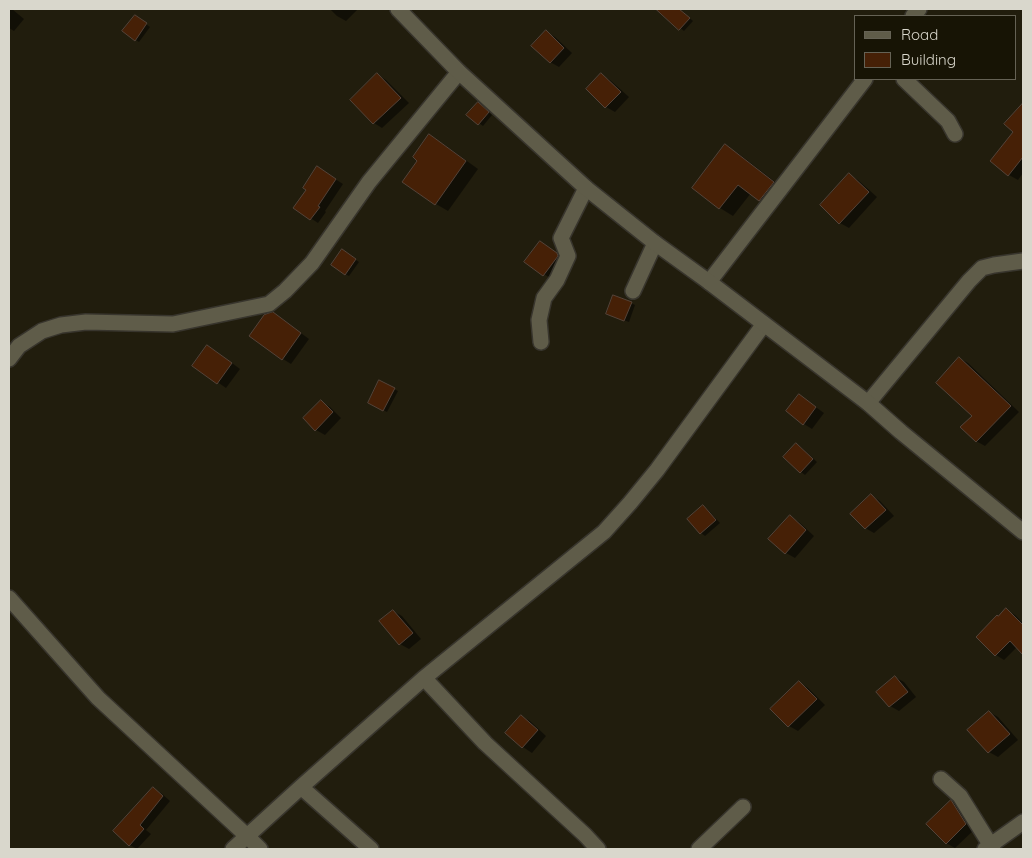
<!DOCTYPE html>
<html>
<head>
<meta charset="utf-8">
<style>
	body { margin:0 }
	#map { position:relative; width:1032px; height:858px; overflow:hidden; background:#211d0d; font-family:Quicksand,sans-serif }
	canvas { display:block }
	.frame { position:absolute; inset:0; border:10px solid #d9d7cc; pointer-events:none }
	.legend { position:absolute; left:854px; top:15px; width:162px; height:65px; box-sizing:border-box; background:#171405; border:1px solid #656255; margin:0; padding:6px 9px; list-style:none; font-size:15px; color:#d9d7cc }
	.legend li { display:flex; align-items:center; gap:10px; height:25px }
	.legend b { width:25px; border:1px solid #656255 }
</style>
</head>
<body>
<div id="map">
<canvas width="1032" height="858"></canvas>
<div class="frame"></div>
<ul class="legend">
<li><b style="height:6px;background:#5f5c49"></b>Road</li>
<li><b style="height:14px;background:#462006"></b>Building</li>
</ul>
</div>
<script>
const ctx = document.querySelector('canvas').getContext('2d');
ctx.lineJoin = 'round';
function paint(path, color) {
  ctx.fillStyle = color;
  ctx.fill(path, 'evenodd');
}
function trace(path, color, width, dash) {
  ctx.strokeStyle = color;
  ctx.lineWidth = width;
  ctx.lineCap = dash ? 'butt' : 'round';
  ctx.setLineDash(dash || []);
  ctx.stroke(path);
}
paint(new Path2D(`
	M9 9H12L24 19 14 31 9 28Z
	M330 9H358L346 21 337 16Z
	M672 9H679L693 21 684 31 666 16Z
	M139 19 150 27 139 42 136 40Z
	M546 32 555 37 572 53 559 67 550 62Z
	M378 75 386 80 409 103 382 128 374 123Z
	M601 75 610 80 629 97 615 112 606 107 587 89Z
	M482 106 492 115 483 126 468 115Z
	M1020 108 1023 110V173L1018 180 1009 175 992 160 1015 132Z
	M442 143 478 169 448 211 436 204 418 160Z
	M726 146 739 154 787 191 773 208 751 193 733 216 720 208Z
	M324 172 343 184 325 211 326 212 318 223 295 208Z
	M849 175 858 180 877 197 849 228 840 223Z
	M549 248 566 260 553 280 526 262Z
	M346 253 359 262 349 276 345 274Z
	M631 303 635 305 629 322 612 316Z
	M282 319 309 339 291 364 283 359Z
	M207 346 216 351 240 369 226 388 193 365Z
	M959 358 968 363 1019 412 985 446 976 441 974 416Z
	M380 382 398 391 387 412 373 405Z
	M799 395 824 413 812 429 804 424Z
	M321 402 330 407 341 418 325 435 316 430 304 418Z
	M797 445 801 447 817 462 805 475 801 472 785 457Z
	M872 496 880 501 894 516 874 533 865 528Z
	M703 507 707 509 720 523 705 536 701 533 689 519Z
	M790 517 799 522 814 536 795 558 786 553 770 539Z
	M1006 610 1015 615 1023 623V651L1017 647 1004 660 996 655Z
	M393 611 402 616 421 639 409 649 400 644Z
	M895 677 904 682 916 697 899 711 890 706 878 692Z
	M799 682 808 688 825 705 798 731 789 726 772 709Z
	M989 712 998 717 1018 740 998 757 989 752Z
	M521 716 530 721 546 736 532 753 523 747 506 733Z
	M153 789 161 793 170 801 146 830 151 834 137 849 130 845Z
	M951 802 960 807 975 829 955 848 946 843Z`), '#0007');
const building = new Path2D(`
	M656 9H679L690 18 679 30Z
	M135 15 147 23 135 41 122 31Z
	M546 30 564 48 550 63 531 46Z
	M377 73 401 98 373 124 350 100Z
	M601 73 621 92 605 108 586 89Z
	M478 102 489 112 478 125 466 115Z
	M1023 103V157L1008 176 990 161 1013 132 1004 124Z
	M429 134 466 161 435 205 402 182 417 161 413 157Z
	M725 144 774 182 759 201 738 185 719 209 692 188Z
	M317 166 336 179 318 206 320 207 310 220 293 208 306 190 303 188Z
	M849 173 869 192 839 224 820 205Z
	M540 241 557 253 558 256 543 276 524 262Z
	M342 249 356 259 345 275 331 265Z
	M613 295 632 302 624 321 606 314Z
	M273 312 301 333 282 360 249 336 264 315Z
	M207 345 232 363 217 384 192 366Z
	M959 357 1011 406 976 442 960 427 972 416 936 383Z
	M379 380 395 388 383 411 368 403Z
	M799 394 816 407 803 425 786 411Z
	M321 400 333 412 315 431 303 418Z
	M796 443 813 459 800 473 783 457Z
	M871 494 886 510 865 529 850 514Z
	M703 505 716 520 700 534 687 519Z
	M790 515 806 530 785 554 768 539Z
	M1006 608 1023 625V655L1010 641 995 656 976 637 997 615 998 616Z
	M393 610 413 633 399 645 379 621Z
	M895 676 908 692 889 707 876 692Z
	M799 681 817 699 788 727 770 709Z
	M989 711 1010 734 988 753 967 730Z
	M521 715 538 730 522 748 505 733Z
	M153 787 163 796 140 825 144 829 129 846 113 831Z
	M951 800 966 824 946 844 926 824Z`);
paint(building, '#462006');
trace(building, '#544339', 1);
const street = new Path2D(`
	M913 16 919 9
	M904 79 948 121 955 134
	M709 282 822 135 865 79
	M633 291 655 243
	M541 342 539 320 544 298 557 280 568 256 561 238 586 188
	M9 359 19 346 42 331 61 325 86 322 173 324 269 304 285 291 312 263 369 182 459 72
	M868 403 969 281 982 268 994 265 1023 261
	M9 598 98 698 247 836 260 849
	M424 678 485 743 585 835 598 849
	M941 779 960 796 993 849
	M301 787 371 849
	M233 849 301 787 424 678 604 532 630 503 657 470 764 324
	M699 849 743 807
	M985 849 1023 822`);
const secondary = new Path2D(`
	M398 9 459 72 586 188 655 243 709 282 868 403 901 432 1023 532`);
trace(street, '#38352d', 18);
trace(secondary, '#38352d', 18);
trace(street, '#5f5c49', 15);
trace(secondary, '#5f5c49', 15);
</script>
</body>
</html>
